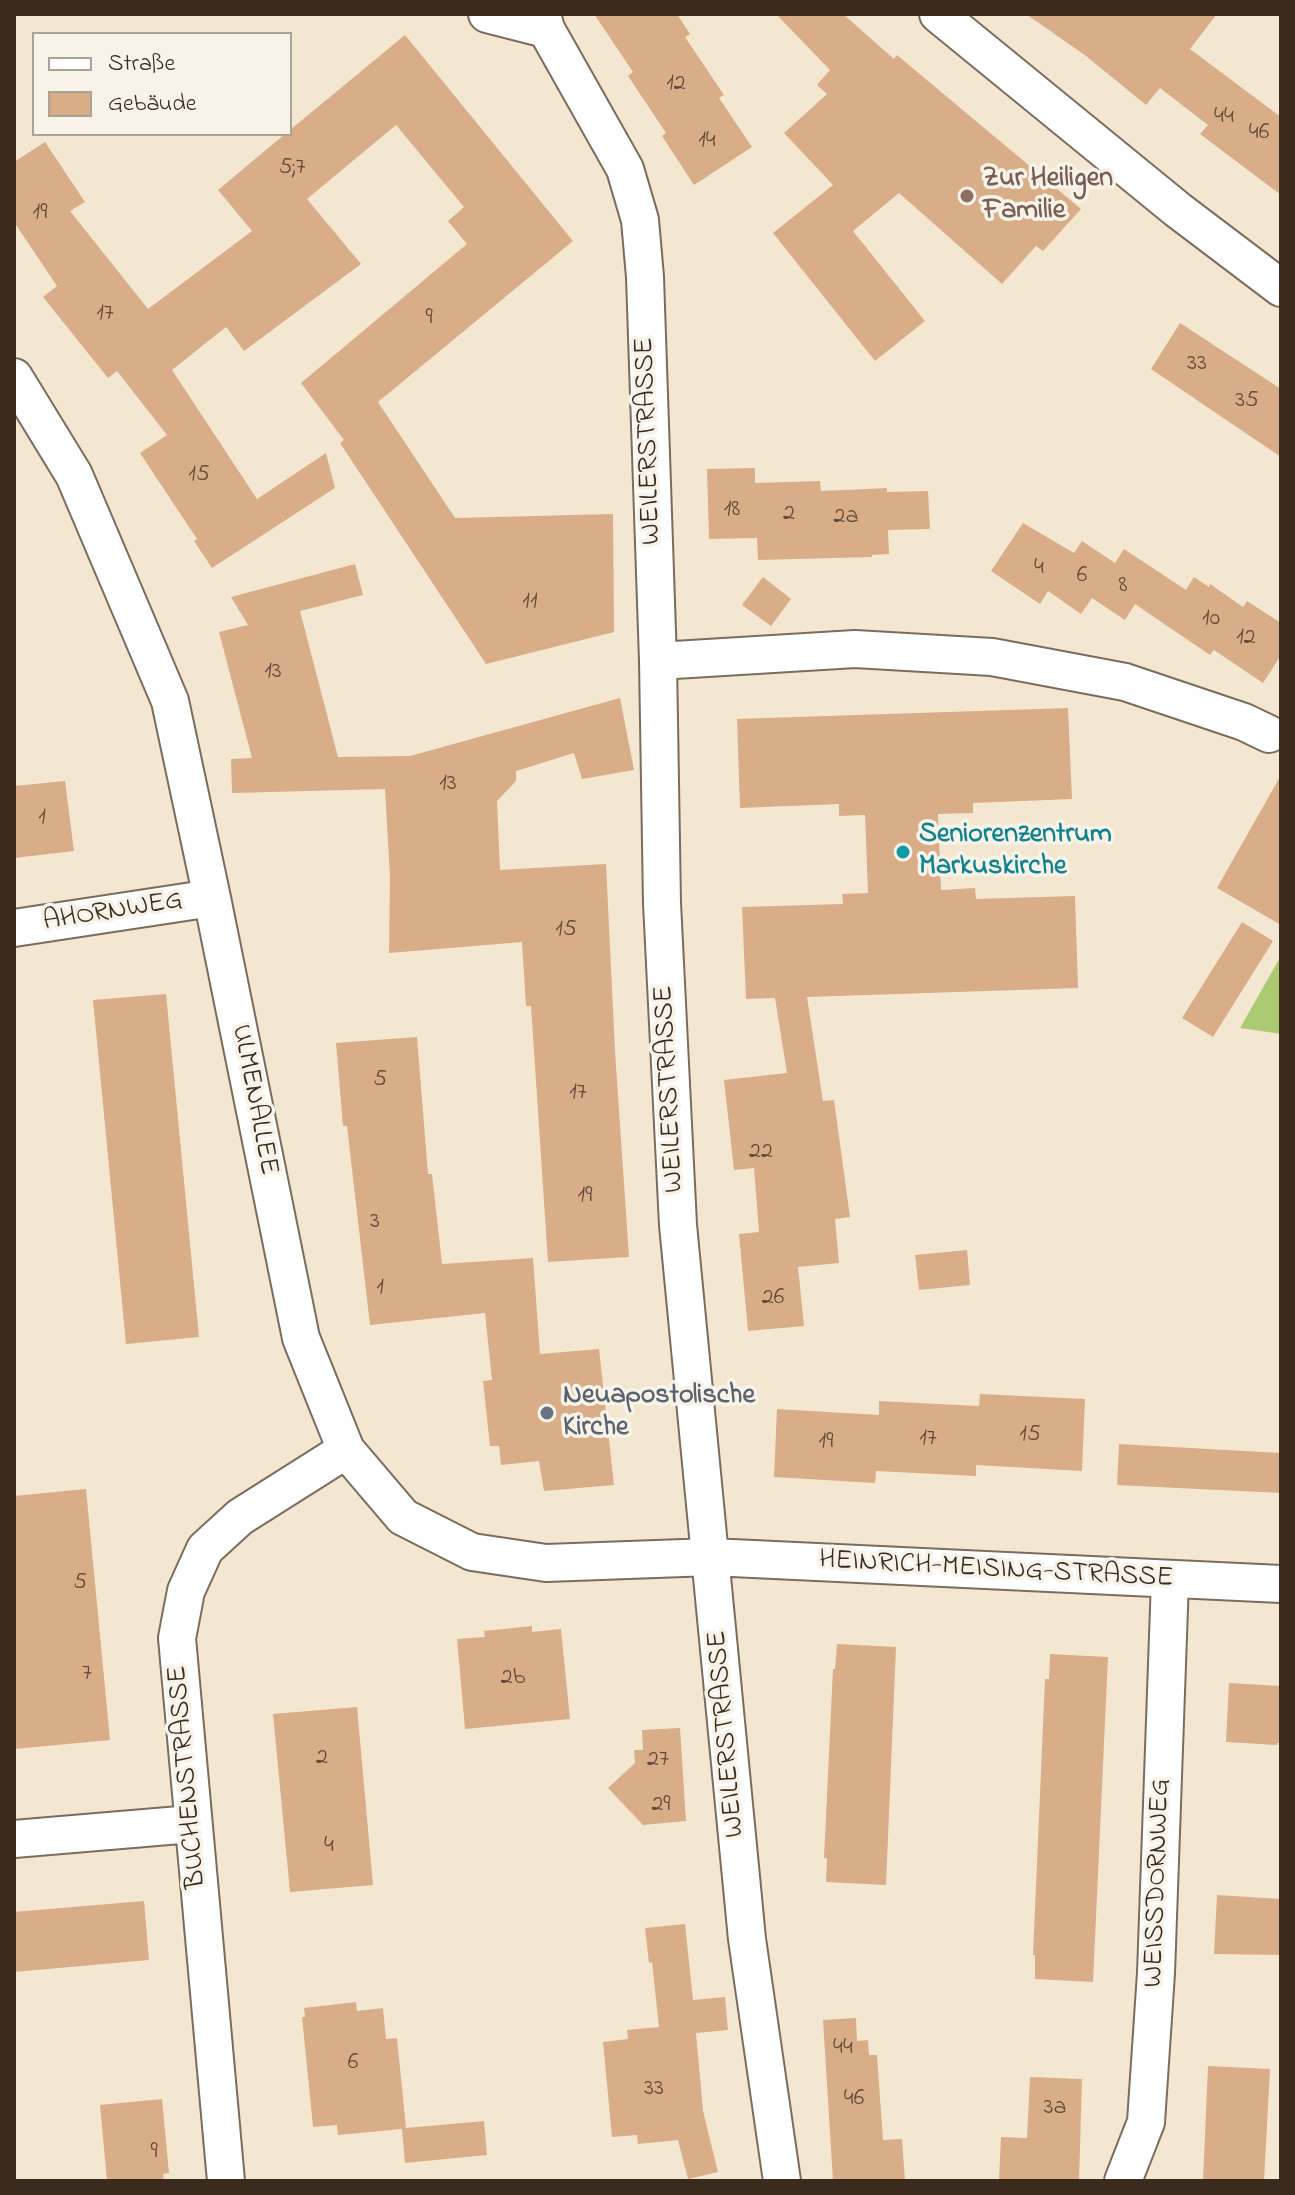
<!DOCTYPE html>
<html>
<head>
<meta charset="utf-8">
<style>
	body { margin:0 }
	#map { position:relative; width:1295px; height:2195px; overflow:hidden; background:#f4e7d1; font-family:"Indie Flower",sans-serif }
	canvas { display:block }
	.frame { position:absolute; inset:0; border:16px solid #3b2a1e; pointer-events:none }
	.legend { position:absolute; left:32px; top:32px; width:260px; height:104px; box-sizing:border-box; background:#f7f3e8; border:2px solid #aca397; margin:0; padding:10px 14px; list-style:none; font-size:24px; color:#3b2a1e }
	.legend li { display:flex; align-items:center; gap:16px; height:40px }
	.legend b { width:40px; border:2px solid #aca397 }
</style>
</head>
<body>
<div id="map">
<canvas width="1295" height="2195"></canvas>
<div class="frame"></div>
<ul class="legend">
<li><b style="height:10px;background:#fff"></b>Straße</li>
<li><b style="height:22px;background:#daad89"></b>Gebäude</li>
</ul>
</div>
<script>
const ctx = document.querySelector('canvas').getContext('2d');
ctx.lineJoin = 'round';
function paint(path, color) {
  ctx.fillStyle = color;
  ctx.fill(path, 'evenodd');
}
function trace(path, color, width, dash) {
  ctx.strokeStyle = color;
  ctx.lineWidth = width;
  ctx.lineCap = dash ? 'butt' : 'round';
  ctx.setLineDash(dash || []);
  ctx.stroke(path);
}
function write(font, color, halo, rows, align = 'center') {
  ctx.font = font + ' "Indie Flower",sans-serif';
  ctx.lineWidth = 7;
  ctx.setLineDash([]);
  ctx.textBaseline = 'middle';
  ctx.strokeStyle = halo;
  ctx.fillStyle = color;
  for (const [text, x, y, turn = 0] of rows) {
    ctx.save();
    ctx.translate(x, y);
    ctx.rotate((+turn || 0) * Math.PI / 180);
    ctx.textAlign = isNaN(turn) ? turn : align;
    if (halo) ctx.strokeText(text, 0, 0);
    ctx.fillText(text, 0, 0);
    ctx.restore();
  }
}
paint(new Path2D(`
	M1281 956V1034L1240 1028Z`), '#abca72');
paint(new Path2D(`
	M594 14H677L690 34 685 37 724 95 719 98 752 147 694 185 662 136 666 133 628 76 633 72Z
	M776 14H843L894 59 897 55 1081 209 1043 251 1036 246 1002 284 899 193 853 231 925 321 875 361 773 233 833 185 784 133 827 94 817 85 830 70Z
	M1026 14H1217L1190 49 1281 117V195L1200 134 1208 125 1160 88 1146 105 1086 56Z
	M405 35 573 241 378 402 455 518 613 514 614 632 486 664 340 443 344 440 301 383 467 244 448 221 464 207 396 125 307 199 361 264 244 351 226 327 172 370 257 499 326 453 335 488 212 568 194 541 197 539 140 453 167 435 117 371 108 378 43 297 57 286 14 222V162L45 142 85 202 70 211 148 309 252 231 218 190 285 134H290V130Z
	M1180 323 1281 389V457L1151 369Z
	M755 468V483L820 481 821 491 887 488V492L928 491 930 529 888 530 889 554 872 555V557L758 560 757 538 709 539 707 469Z
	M1023 523 1074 553 1082 541 1115 563 1124 549 1186 590 1194 577 1209 587 1210 584 1243 607 1247 601 1281 623V655L1263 683 1214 650 1210 655 1135 604 1125 620 1092 598 1081 614 1048 591 1040 604 991 571Z
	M355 564 363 595 300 611 338 757 410 756 620 698 634 770 582 779 574 753 516 771V781L497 801 500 870 606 864 615 1051 629 1257 548 1262 531 1006H526L522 942 389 953 390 877 385 789 232 793 231 759 252 758 219 632 248 625 231 597Z
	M763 577 791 599 771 626 742 605Z
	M1068 708 1072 799 973 803V813L938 814 941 890 975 888 976 899 1075 896 1078 988 807 997 823 1101 834 1100 850 1217 835 1219 839 1263 798 1267 804 1326 748 1331 739 1234 759 1232 754 1168 734 1170 724 1080 787 1073 775 998 746 999 742 907 843 904 842 894 868 893 865 815 839 816V804L740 808 737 719Z
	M1281 775V925L1217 888Z
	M65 781 74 851 14 858V786Z
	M1242 922 1273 941 1213 1037 1182 1018Z
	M166 994 199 1337 126 1344 93 1000Z
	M417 1037 428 1174H432L442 1264 533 1258 540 1354 599 1349 614 1485 544 1491 539 1461 501 1465 499 1446H490L483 1381 492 1380 485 1313 370 1325 347 1126H343L336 1043Z
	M967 1250 970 1285 919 1290 915 1255Z
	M980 1394 1085 1399 1082 1471 976 1465V1476L876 1471 875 1483 774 1477 777 1409 879 1415V1401L979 1406Z
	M1119 1444 1281 1453V1493L1117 1485Z
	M86 1489 110 1740 14 1749V1496Z
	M532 1626V1632L561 1629 570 1719 465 1729 457 1639 485 1637 484 1631Z
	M837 1644 896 1647 886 1885 826 1882 827 1858H824L833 1669H835Z
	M1050 1654 1108 1657 1093 1982 1035 1979V1955H1033L1045 1679H1049Z
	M1229 1683 1281 1686V1743H1277V1745L1226 1742Z
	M357 1707 373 1885 290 1892 273 1714Z
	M680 1728 686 1821 643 1825 608 1788 635 1763 634 1750H643L642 1730Z
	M1217 1895 1281 1899V1955L1214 1954Z
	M144 1901 149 1960 14 1972V1912Z
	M685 1924 693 2000 725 1997 728 2030 696 2033 703 2111 718 2172 688 2179 678 2140 638 2144 637 2135 612 2137 603 2042 628 2039 627 2030 659 2027 652 1962 649 1963 645 1928Z
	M356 2002 357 2011 383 2008 386 2039 397 2038 406 2128 484 2121 487 2155 405 2163 402 2129 338 2135 337 2125 313 2127 302 2017H305L304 2008Z
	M856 2018 857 2041 868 2040 869 2055H877L883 2140 902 2139 905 2181H833L823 2020Z
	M1208 2066 1270 2069 1264 2181H1203Z
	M1030 2077 1082 2079 1079 2181H999L1001 2137 1027 2138Z
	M162 2099 169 2173 163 2174 164 2181H107L100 2105Z`), '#daad89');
const street = new Path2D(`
	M487 14 546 29
	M542 14 546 29 625 169 640 220 645 277 658 661 662 903 678 1225 747 1939 782 2181
	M938 14 1178 210 1281 288
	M14 377 74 475 170 701 212 898 301 1338 346 1450 403 1517 472 1552 546 1563 711 1557 1281 1584
	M658 661 855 649 992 657 1125 682 1244 722 1269 734
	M14 928 212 898
	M14 1839 192 1824
	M226 2181 177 1638 186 1591 205 1549 240 1517 346 1450
	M1123 2181 1146 2122 1156 1973 1170 1580`);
trace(street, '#7c6c5d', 40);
trace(street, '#fff', 36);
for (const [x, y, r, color] of [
	[967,196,8,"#8d6e63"],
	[903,852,8,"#0f9aa8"],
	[547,1413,8,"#6b7280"]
]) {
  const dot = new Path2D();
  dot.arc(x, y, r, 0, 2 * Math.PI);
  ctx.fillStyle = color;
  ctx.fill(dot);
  trace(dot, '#f7f3e8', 3);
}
write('24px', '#634b39', null, [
	["12",676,85],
	["44",1224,118],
	["46",1259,134],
	["14",707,142],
	["5;7",292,169],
	["19",40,214],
	["17",105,315],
	["9",429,319],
	["33",1197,365],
	["35",1247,402],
	["15",199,476],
	["18",732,511],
	["2",789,515],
	["2a",846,518],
	["4",1039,569],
	["6",1082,577],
	["8",1123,587],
	["11",530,603],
	["10",1211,620],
	["12",1246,639],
	["13",273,673],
	["13",448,785],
	["1",42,819],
	["15",566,931],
	["5",380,1081],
	["17",578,1094],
	["22",761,1153],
	["19",585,1197],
	["3",375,1223],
	["1",380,1289],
	["26",773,1299],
	["15",1030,1436],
	["17",928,1440],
	["19",826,1443],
	["5",80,1584],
	["7",87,1675],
	["2b",513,1679],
	["2",322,1759],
	["27",658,1761],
	["29",661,1806],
	["4",329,1847],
	["44",843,2049],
	["6",353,2064],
	["33",654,2090],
	["46",854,2100],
	["3a",1055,2109],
	["9",154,2153]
]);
write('bold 28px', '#785e54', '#f7f3e8', [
	["Zur Heiligen",983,180],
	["Familie",983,212]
], 'left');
write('28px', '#3b2a1e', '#f7f3e8', [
	["WEILERSTRASSE",650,441,-92],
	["AHORNWEG",113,913,-9],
	["WEILERSTRASSE",671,1089,-93],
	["ULMENALLEE",253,1100,79],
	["HEINRICH-MEISING-STRASSE",996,1571,3],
	["WEILERSTRASSE",728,1734,-95],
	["BUCHENSTRASSE",189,1777,-95],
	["WEISSDORNWEG",1159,1883,-88]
]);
write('bold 28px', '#0d838f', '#f7f3e8', [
	["Seniorenzentrum",919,836],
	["Markuskirche",919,868]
], 'left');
write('bold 28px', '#5b616d', '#f7f3e8', [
	["Neuapostolische",563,1397],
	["Kirche",563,1429]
], 'left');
</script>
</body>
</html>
